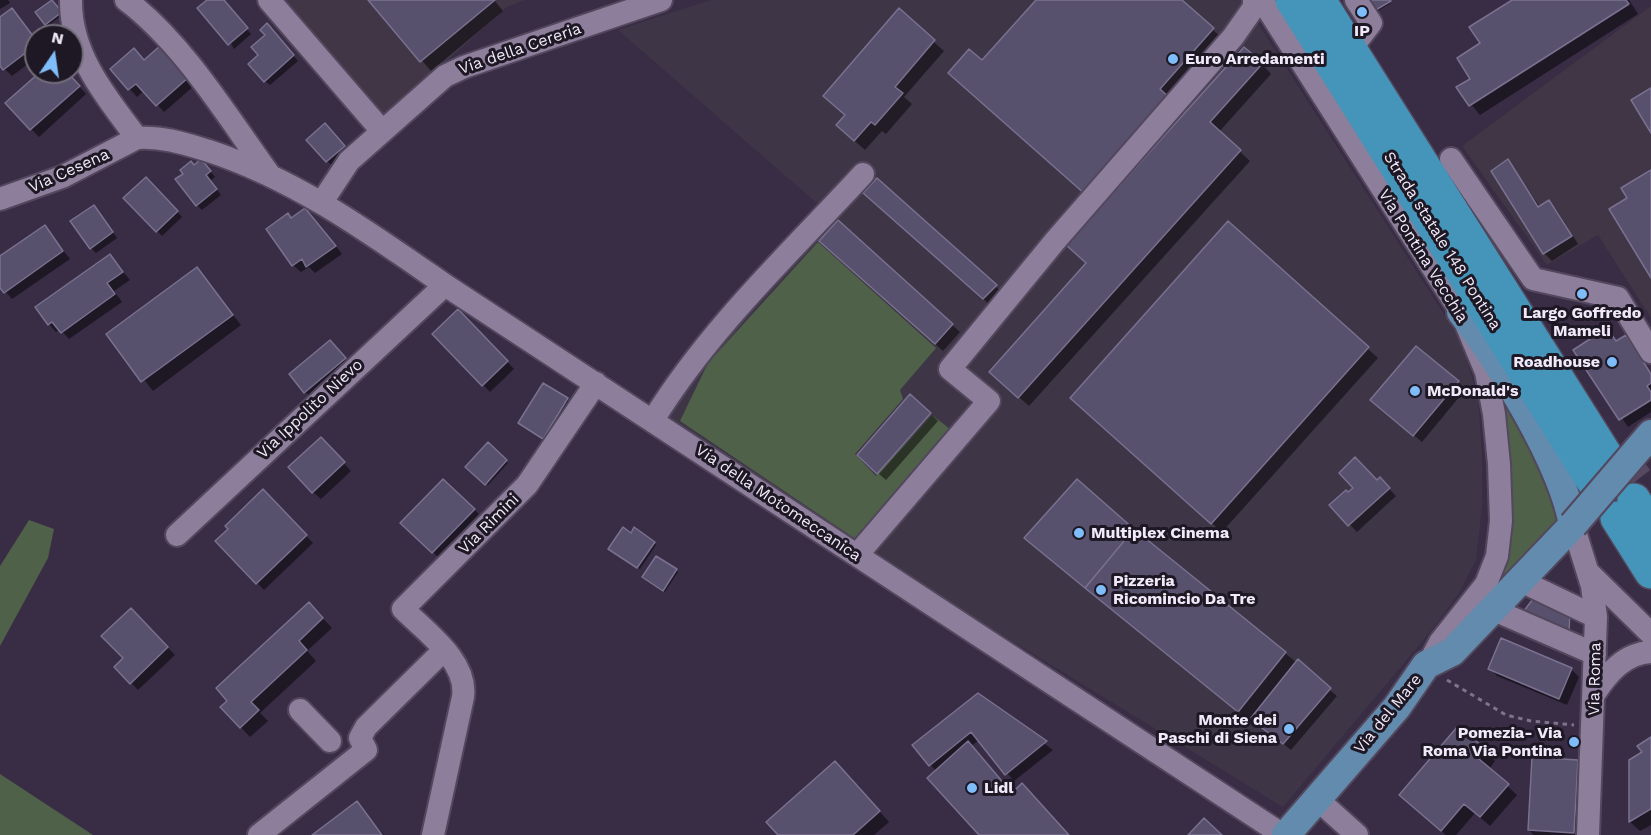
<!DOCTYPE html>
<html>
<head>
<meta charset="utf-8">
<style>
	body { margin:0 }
	#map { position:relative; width:1651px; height:835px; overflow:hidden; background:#392c45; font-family:"Work Sans",sans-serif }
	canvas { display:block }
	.north { position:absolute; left:24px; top:24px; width:60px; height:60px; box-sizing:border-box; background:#1d1823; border:2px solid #726c79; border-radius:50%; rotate:13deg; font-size:16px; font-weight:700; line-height:24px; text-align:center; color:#f1e9f9 }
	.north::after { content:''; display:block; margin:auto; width:21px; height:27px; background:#7ebdf9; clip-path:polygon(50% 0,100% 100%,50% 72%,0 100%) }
</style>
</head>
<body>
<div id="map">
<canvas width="1651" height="835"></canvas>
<div class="north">N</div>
</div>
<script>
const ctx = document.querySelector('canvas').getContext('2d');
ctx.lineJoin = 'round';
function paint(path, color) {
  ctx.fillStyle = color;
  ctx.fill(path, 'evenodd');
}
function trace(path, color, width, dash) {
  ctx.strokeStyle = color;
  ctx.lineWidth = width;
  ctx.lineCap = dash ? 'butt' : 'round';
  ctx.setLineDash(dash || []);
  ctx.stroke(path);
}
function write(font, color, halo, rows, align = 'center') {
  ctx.font = font + ' "Work Sans",sans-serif';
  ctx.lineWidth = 6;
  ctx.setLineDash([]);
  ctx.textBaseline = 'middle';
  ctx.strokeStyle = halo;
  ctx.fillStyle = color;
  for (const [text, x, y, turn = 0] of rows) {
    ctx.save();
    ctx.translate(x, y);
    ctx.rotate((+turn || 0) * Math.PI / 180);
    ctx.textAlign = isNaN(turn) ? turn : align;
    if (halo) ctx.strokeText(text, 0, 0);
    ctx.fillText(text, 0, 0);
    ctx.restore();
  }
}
paint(new Path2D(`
	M711 0H1243L1461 341 1478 397 1482 456V507L1476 560 1459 593 1436 625 1283 807 850 542 666 420 731 334 835 219 618 30Z`), '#3e3647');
paint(new Path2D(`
	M278 0H525L507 7 382 119Z
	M1651 6V318L1598 235 1547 265 1462 146Z`), '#403646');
paint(new Path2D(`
	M818 242 936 348 900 390 903 399 855 454 876 476 932 415 950 429 951 433 857 540 680 421 708 363Z
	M1499 378 1560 517 1498 584Z
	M29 520 54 529 48 558 0 646V566Z
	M0 774 90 833 93 835H0Z`), '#4f6148');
paint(new Path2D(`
	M0 0H8L10 3 0 9Z
	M209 0H223L251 34 234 49Z
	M370 0H494L503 11 431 71Z
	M1038 0H1180L1223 39 1169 99 982 62Z
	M1390 0 1391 3 1360 22 1358 20Z
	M1515 0H1629L1638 14 1480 115 1458 88 1472 79 1482 44Z
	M52 1 62 15 48 26 37 12Z
	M899 11 944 51 904 97 912 104 886 134 882 131 865 150 848 135Z
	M19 17 36 40V58L12 76 0 64V19Z
	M271 30 298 61 270 85 265 81 260 56 267 36Z
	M161 47 195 85 164 112 144 90 137 97 112 69 144 61Z
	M1262 64 1271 74 1219 132 1250 161 1029 406 1001 381 1088 264 1078 255Z
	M42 72H66L86 94 39 137 7 103Z
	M330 130 348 151 332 166 308 140Z
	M1508 161 1540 207 1549 202 1556 209 1578 244 1552 261 1544 253Z
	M206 166 215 177 210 181 221 195 202 210 197 205 194 167Z
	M146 179 182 217 162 236 125 198Z
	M873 200 995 286 1003 293 991 306Z
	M98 211 117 238 96 253 91 248Z
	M292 219 322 228 342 254 315 273 309 267 301 272 293 265Z
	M838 222 960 332 943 351 828 248Z
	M1228 224 1378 358 1222 532 1082 408Z
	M45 227 70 259 12 299 0 285V257Z
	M110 256 130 280 114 291 122 302 69 339 60 329 56 332 49 324Z
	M197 269 241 325 153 391 108 334Z
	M458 311 514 369 490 392 434 334Z
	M1607 330 1618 342 1625 337 1651 373V412L1628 427 1576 350Z
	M335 346 349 364 310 396 305 392Z
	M1458 382 1465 390 1422 442 1380 407Z
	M544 385 569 401 545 440 522 425Z
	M932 415 938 421 886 480 879 474Z
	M488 444 508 463 488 485 467 467Z
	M328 446 351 471 321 499 313 492Z
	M1380 479 1396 496 1357 532 1331 505Z
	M443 481 479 514 438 557 403 523Z
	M1077 481 1337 696 1291 750 1251 718 1249 721 1036 548Z
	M263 492 313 543 264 590 217 541Z
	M654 543 656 545 640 569 612 551Z
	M676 570 678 572 665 592 646 579Z
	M309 604 332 628 307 651 316 661 260 713 268 721 250 737 222 707Z
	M131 610 175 655 138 690 116 667 125 658Z
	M1571 616 1570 639 1524 617Z
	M1490 668 1571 669 1579 677 1567 705 1497 676Z
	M978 695 1053 750 1014 781 979 740 971 746 1013 794 1068 835H981L937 772 914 746Z
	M1651 739V825L1640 831 1630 822 1631 761 1644 753Z
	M1486 752 1495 761 1489 769 1517 795 1490 826 1475 813 1456 835H1446L1411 804Z
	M1578 761 1585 769 1581 835H1534L1529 830Z
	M845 773 889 822 874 835H780Z
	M356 803 384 835H314Z`), '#0007');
const building = new Path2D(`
	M52 0 62 12 45 25 35 12Z
	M207 0H224L248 28 228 45 197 8Z
	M368 0H495L420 62Z
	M1036 0H1182L1214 28 1160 89 1171 99 1086 195 948 73 969 49 982 60Z
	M1350 0H1390L1391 1 1357 21Z
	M1512 0H1626L1629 4 1469 106 1456 87 1470 79 1457 58 1480 43 1469 27Z
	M12 8 36 40V45L3 70 0 66V17Z
	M899 8 935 40 895 87 903 93 875 125 871 122 854 141 836 125 845 115 823 96Z
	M267 23 294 55 264 82 248 64 258 55 251 47 265 35 260 30Z
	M161 45 189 77 156 106 136 84 128 90 110 69 134 48 144 60Z
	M1244 47 1263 63 1210 122 1241 150 1018 398 989 372 1086 263 1066 245Z
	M40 72H67L80 86 30 130 5 103Z
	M1651 88V133L1631 100Z
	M325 123 345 146 326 162 306 140Z
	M201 159 211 171 206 175 217 189 196 206 175 179 183 174 180 170 191 161 194 165Z
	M1508 159 1538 207 1549 200 1572 236 1543 254 1491 171Z
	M1651 170V278L1609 209 1627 198 1621 188Z
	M146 177 178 211 156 232 123 198Z
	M877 178 997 285 983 299 863 193Z
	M94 205 113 232 90 249 70 221Z
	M305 208 336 246 306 267 302 259 292 266 266 229 288 213 291 218Z
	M838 220 953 324 935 344 819 241Z
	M1228 221 1369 347 1211 524 1070 398Z
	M45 225 63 251 4 293 0 288V256Z
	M110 254 123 272 107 283 115 294 61 333 52 322 48 325 35 307Z
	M197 267 233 315 141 382 106 334Z
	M458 309 508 361 482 386 432 334Z
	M1607 328 1616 341 1626 335 1651 374V383L1647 386 1651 392V400L1619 420 1573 350Z
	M330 340 346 358 304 393 289 374Z
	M1416 346 1459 381 1413 436 1370 400Z
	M543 383 568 398 543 439 518 423Z
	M910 394 931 413 877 474 857 455Z
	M321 437 345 462 312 493 288 467Z
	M488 442 507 460 485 485 465 467Z
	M1355 457 1377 480 1380 477 1390 488 1348 526 1329 505 1346 490 1348 492 1353 488 1339 473Z
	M443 479 475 509 432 553 400 523Z
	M1077 479 1134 529 1085 588 1024 538Z
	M263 489 307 535 256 584 215 541 228 529 225 526Z
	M623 527 631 533 634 527 655 542 637 568 608 549Z
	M1134 529 1286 652 1238 712 1085 588Z
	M656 556 677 569 663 591 642 577Z
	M1536 595 1570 612 1569 638 1520 616Z
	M309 602 323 618 299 641 307 650 251 702 259 710 240 728 220 707 227 701 216 688Z
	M131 608 168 647 130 684 114 667 123 658 101 636Z
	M1501 638 1572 668 1559 699 1488 669Z
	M1298 659 1331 688 1283 744 1250 719Z
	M978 693 1047 741 1005 775 971 732 929 766 912 745Z
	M1458 726 1487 750 1479 759 1509 784 1480 817 1464 804 1441 831 1399 795Z
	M1651 737V809L1629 822V760L1642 752 1637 746Z
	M968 741 1012 793 1022 783 1069 835H979L927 778Z
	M1532 757 1578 760 1574 833 1528 830Z
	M835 761 880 811 853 835H778L766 822Z
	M357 801 382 835H312Z
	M1204 818 1222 835H1188Z`);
paint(building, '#58516d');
trace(building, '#79718f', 1.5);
trace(new Path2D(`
	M1617 454 1644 489`), '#554860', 33, [33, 16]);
const minor = new Path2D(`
	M71 0C70 54 106 97 137 138
	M126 0C183 43 227 116 269 174
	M269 0 382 131
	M1262 0 1461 312 1486 372 1494 414 1499 464 1501 521 1497 556 1486 584 1440 642 1429 663
	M1350 50 1371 23 1356 0
	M1451 159 1533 279 1618 298 1651 352
	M0 199 62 177 137 138C162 136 186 144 209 151 297 180 370 233 445 285L1283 835
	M322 202 349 161 445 76 464 67 661 0
	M653 420C710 328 790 253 863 174
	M1573 525 1592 586 1596 617 1588 835
	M177 535 445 285
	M857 555 989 401 950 369 1055 241 1233 37 1254 7V0
	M1589 573 1651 634
	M1521 581 1596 617
	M1494 610 1595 654
	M1595 693C1608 673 1625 653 1651 652
	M300 710 330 741
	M1317 799 1357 835
	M259 835 366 750 360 738 366 727 444 650
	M433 835 463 697C468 661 426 632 403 609L527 485 596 383`);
const major = new Path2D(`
	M1639 448 1651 434
	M1286 835 1397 707 1426 665 1452 652 1573 525C1562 463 1500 362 1461 312`);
const highway = new Path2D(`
	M1292 0 1593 481
	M1319 0 1610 462
	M1634 500 1651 527
	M1617 518 1651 572`);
trace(minor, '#52475c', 26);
trace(major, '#52475c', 32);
trace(highway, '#52475c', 36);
trace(new Path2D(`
	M1447 680 1506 715 1531 721 1574 725`), '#7e7389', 3, [4.5, 4.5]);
trace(minor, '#8d7e9b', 22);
trace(major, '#628bae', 28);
trace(highway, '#4594ba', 33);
const majorBridge = new Path2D(`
	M1573 525 1639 448`);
trace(majorBridge, '#52475c', 32, []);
trace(majorBridge, '#628bae', 28);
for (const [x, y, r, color] of [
	[1362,12,6,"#7ebdf9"],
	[1173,59,6,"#7ebdf9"],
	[1582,294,6,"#7ebdf9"],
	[1612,362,6,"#7ebdf9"],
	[1415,391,6,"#7ebdf9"],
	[1079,533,6,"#7ebdf9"],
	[1101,590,6,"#7ebdf9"],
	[1289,729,6,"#7ebdf9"],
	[1574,742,6,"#7ebdf9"],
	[972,788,6,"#7ebdf9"]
]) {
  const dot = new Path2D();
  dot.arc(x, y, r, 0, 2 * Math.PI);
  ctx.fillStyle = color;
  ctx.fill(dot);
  trace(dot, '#1d1823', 2);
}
write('bold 16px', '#f1e9f9', '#1d1823', [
	["IP",1362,31,"center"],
	["Euro Arredamenti",1185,59],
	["Largo Goffredo",1582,313,"center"],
	["Mameli",1582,331,"center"],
	["Roadhouse",1600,362,"right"],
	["McDonald's",1427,391],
	["Multiplex Cinema",1091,533],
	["Pizzeria",1113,581],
	["Ricomincio Da Tre",1113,599],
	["Monte dei",1277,720,"right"],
	["Paschi di Siena",1277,738,"right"],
	["Pomezia- Via",1562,733,"right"],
	["Roma Via Pontina",1562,751,"right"],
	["Lidl",984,788]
], 'left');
write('16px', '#f1e9f9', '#1d1823', [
	["Via della Cereria",520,49,-19],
	["Via Cesena",69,171,-24],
	["Strada statale 148 Pontina",1442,241,58],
	["Via Pontina Vecchia",1423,256,58],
	["Via Ippolito Nievo",310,409,-43],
	["Via della Motomeccanica",778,503,34],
	["Via Rimini",489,524,-45],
	["Via Roma",1595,679,-89],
	["Via del Mare",1388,714,-51]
]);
</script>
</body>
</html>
